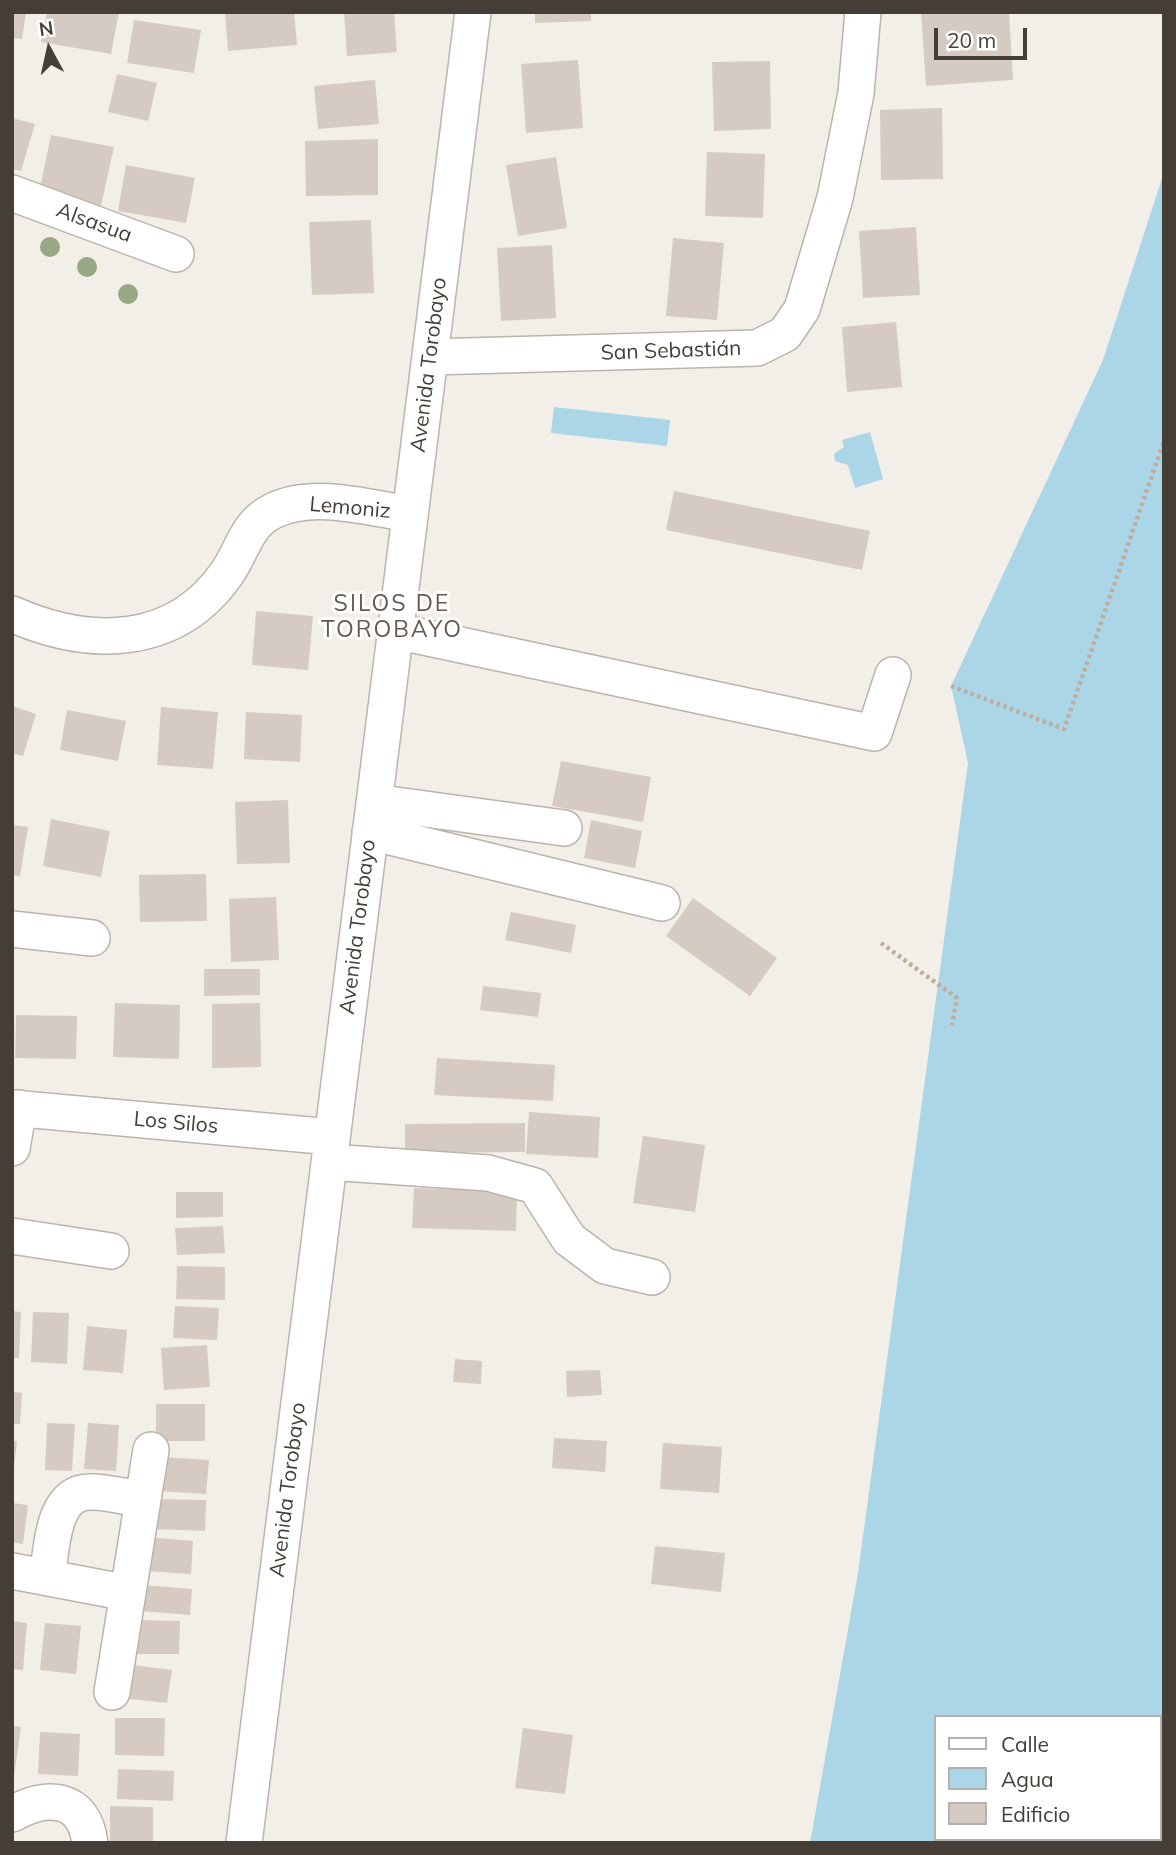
<!DOCTYPE html>
<html>
<head>
<meta charset="utf-8">
<style>
	body { margin:0 }
	#map { position:relative; width:1176px; height:1855px; overflow:hidden; background:#f2eee8; font-family:Mulish,sans-serif }
	canvas { display:block }
	.frame { position:absolute; inset:0; border:14px solid #443e37; pointer-events:none }
	.legend { position:absolute; left:934px; top:1715px; width:228px; height:126px; box-sizing:border-box; background:#fff; border:2px solid #b4b2af; margin:0; padding:9px 12px; list-style:none; font-size:21px; color:#443e37 }
	.legend li { display:flex; align-items:center; gap:14px; height:35px }
	.legend b { width:35px; border:2px solid #b4b2af }
	.north { position:absolute; left:14px; top:14px; width:70px; height:70px; -webkit-text-stroke:5px #fff; paint-order:stroke; rotate:352deg; font-size:19px; font-weight:700; line-height:28px; text-align:center; color:#443e37 }
	.north::after { content:''; display:block; margin:auto; width:24px; height:32px; background:#443e37; clip-path:polygon(50% 0,100% 100%,50% 72%,0 100%) }
	.scale { position:absolute; left:934px; top:28px; width:93px; height:32px; box-sizing:border-box; border:4px solid #443e37; border-top:0; padding-left:9px; font-size:21px; line-height:24px; white-space:nowrap; color:#443e37; -webkit-text-stroke:5px #fff; paint-order:stroke }
</style>
</head>
<body>
<div id="map">
<canvas width="1176" height="1855"></canvas>
<div class="frame"></div>
<ul class="legend">
<li><b style="height:9px;background:#fff"></b>Calle</li>
<li><b style="height:19px;background:#abd6e7"></b>Agua</li>
<li><b style="height:19px;background:#d5cbc2"></b>Edificio</li>
</ul>
<div class="north">N</div>
<div class="scale">20 m</div>
</div>
<script>
const ctx = document.querySelector('canvas').getContext('2d');
ctx.lineJoin = 'round';
function paint(path, color) {
  ctx.fillStyle = color;
  ctx.fill(path, 'evenodd');
}
function trace(path, color, width, dash) {
  ctx.strokeStyle = color;
  ctx.lineWidth = width;
  ctx.lineCap = dash ? 'butt' : 'round';
  ctx.setLineDash(dash || []);
  ctx.stroke(path);
}
function write(font, color, halo, rows, align = 'center') {
  ctx.font = font + ' Mulish,sans-serif';
  ctx.lineWidth = 6;
  ctx.setLineDash([]);
  ctx.textBaseline = 'middle';
  ctx.strokeStyle = halo;
  ctx.fillStyle = color;
  for (const [text, x, y, turn = 0] of rows) {
    ctx.save();
    ctx.translate(x, y);
    ctx.rotate((+turn || 0) * Math.PI / 180);
    ctx.textAlign = isNaN(turn) ? turn : align;
    if (halo) ctx.strokeText(text, 0, 0);
    ctx.fillText(text, 0, 0);
    ctx.restore();
  }
}
paint(new Path2D(`
	M1164 172V1843H810L858 1573 968 763 951 686 1103 360ZM936 1717H1160V1839H936Z
	M554 407 670 420 667 446 551 433Z
	M870 432 883 479 855 488 848 465 835 461 834 454 844 447 842 440Z`), '#abd6e7');
paint(new Path2D(`
	M12 12H26L22 39 12 38Z
	M47 12H119L111 54 41 42Z
	M225 12H294L297 45 228 51Z
	M344 12H394L397 52 347 56Z
	M535 12H591V21L535 23Z
	M921 12H1009L1013 80 926 86Z
	M134 20 201 30 194 73 127 63Z
	M578 60 583 128 526 133 521 64Z
	M770 61 771 129 714 131 712 62Z
	M117 74 157 83 148 121 108 112Z
	M375 80 379 124 318 129 314 86Z
	M942 108 943 179 881 180 880 110Z
	M12 118 35 124 21 171 12 169Z
	M51 135 114 147 101 206 39 193Z
	M378 139V195L306 196 305 141Z
	M707 152 765 154 763 218 705 216Z
	M556 157 567 228 518 236 506 165Z
	M126 165 195 178 186 223 118 211Z
	M371 220 374 293 312 295 309 222Z
	M916 227 920 295 863 298 859 231Z
	M673 238 724 243 717 320 666 316Z
	M552 245 556 318 501 321 497 248Z
	M896 322 902 387 847 392 842 327Z
	M674 491 870 531 862 570 666 530Z
	M256 611 313 616 308 670 252 665Z
	M12 706 36 714 23 756 12 753Z
	M161 707 218 712 213 769 157 765Z
	M67 710 126 721 118 761 60 750Z
	M246 712 302 715 300 762 244 759Z
	M561 761 651 777 643 822 552 806Z
	M288 800 290 863 237 864 235 802Z
	M51 819 110 831 101 877 43 866Z
	M591 820 642 831 635 868 584 858Z
	M12 825 28 827 20 876 12 875Z
	M206 874 207 921 140 922 139 875Z
	M276 897 279 960 231 962 229 899Z
	M693 898 777 958 750 996 666 936Z
	M511 912 576 925 571 953 505 940Z
	M204 969H260V995L204 996Z
	M483 986 541 993 538 1017 480 1010Z
	M115 1003 180 1005 179 1059 113 1057Z
	M260 1003 261 1067 212 1068V1004Z
	M16 1015 77 1016 76 1059 15 1058Z
	M437 1058 555 1065 553 1101 434 1095Z
	M529 1112 600 1117 598 1158 526 1154Z
	M525 1123V1152L405 1153V1124Z
	M643 1136 705 1145 695 1212 633 1203Z
	M414 1188 517 1191 516 1231 412 1228Z
	M176 1192H223V1217L176 1218Z
	M223 1226 225 1253 177 1255 175 1228Z
	M177 1266 225 1267V1300L176 1299Z
	M175 1306 219 1308 217 1340 173 1338Z
	M12 1311 21 1312 19 1358H12Z
	M33 1312 69 1313 67 1364 31 1362Z
	M87 1326 127 1330 123 1373 83 1370Z
	M207 1345 210 1387 164 1390 161 1348Z
	M455 1359 482 1361 481 1384 453 1382Z
	M600 1370 602 1395 567 1397 566 1371Z
	M12 1392 22 1393 20 1424H12Z
	M156 1404H205V1441H156Z
	M47 1423 75 1424 72 1471 45 1470Z
	M88 1423 119 1425 116 1471 84 1469Z
	M554 1438 607 1441 605 1472 552 1468Z
	M12 1440 17 1441 14 1467H12Z
	M663 1443 722 1447 719 1493 660 1489Z
	M160 1457 209 1460 206 1494 158 1491Z
	M155 1499 206 1500 205 1531 154 1529Z
	M12 1503 28 1505 23 1544 12 1542Z
	M148 1537 193 1541 191 1574 146 1571Z
	M655 1546 725 1553 721 1592 651 1584Z
	M142 1585 192 1589 190 1615 140 1611Z
	M134 1620 180 1621 179 1654H133Z
	M12 1621 27 1623 23 1670 12 1669Z
	M45 1623 81 1626 76 1674 40 1670Z
	M125 1664 172 1670 167 1703 121 1698Z
	M115 1718H165L164 1756 115 1755Z
	M12 1726 21 1727 14 1776H12Z
	M523 1728 573 1735 565 1794 515 1788Z
	M40 1732 80 1734 78 1776 38 1774Z
	M118 1769 174 1771 173 1801 117 1799Z
	M110 1806 153 1807V1841H110Z`), '#d5cbc2');
const minor = new Path2D(`
	M12 193 176 254
	M430 357 757 348 785 334 802 309 835 198 856 93 863 12
	M12 614C89 648 175 648 227 573 243 550 246 524 273 511 313 491 369 508 410 514
	M395 631 874 733 893 675
	M374 802 564 828
	M370 832 662 903
	M12 929 92 938
	M12 1108 332 1137
	M12 1148 19 1108
	M329 1162 488 1173 535 1186 569 1239 605 1266 652 1277
	M12 1236 111 1251
	M12 1571 128 1593
	M47 1577C52 1551 51 1493 89 1492 106 1491 126 1497 143 1500
	M112 1692 151 1450
	M12 1814C47 1794 84 1796 90 1843
	M244 1843 473 12`);
trace(minor, '#bcb4ab', 38);
trace(new Path2D(`
	M951 686 1064 729 1164 441
	M881 943 957 998 952 1025`), '#bcae9e', 4.5, [3.5, 3.5]);
trace(minor, '#fff', 35);
ctx.fillStyle = '#99a884';
for (const [x, y] of [
	[50,247],
	[87,267],
	[128,294]
]) {
  ctx.beginPath();
  ctx.arc(x, y, 10, 0, 2 * Math.PI);
  ctx.fill();
}
write('21px', '#443e37', '#fff', [
	["Alsasua",94,223,20],
	["San Sebastián",671,351,-2],
	["Avenida Torobayo",429,365,-83],
	["Lemoniz",350,508,5],
	["Avenida Torobayo",358,927,-83],
	["Los Silos",176,1123,5],
	["Avenida Torobayo",288,1490,-83]
]);
ctx.letterSpacing = '2px';
write('23px', '#665a50', '#fff', [
	["SILOS DE",392,604],
	["TOROBAYO",392,630]
]);
ctx.letterSpacing = '0px';
</script>
</body>
</html>
